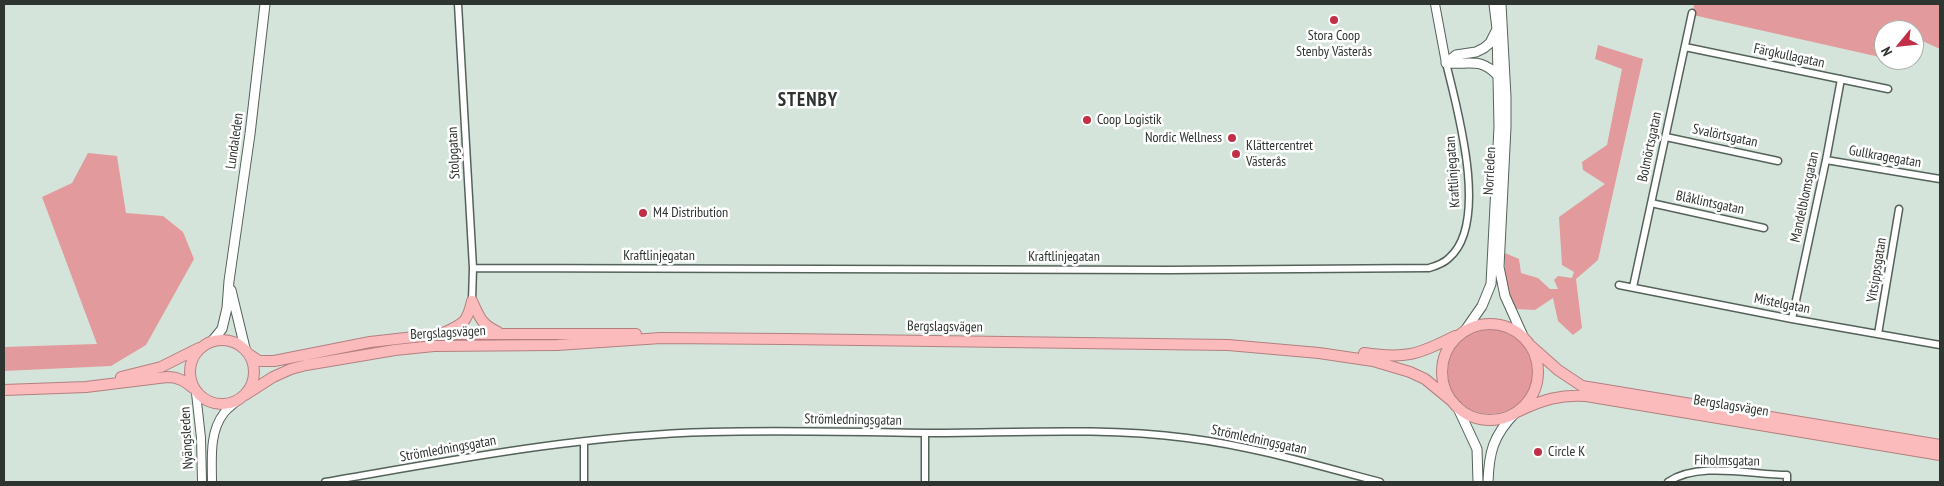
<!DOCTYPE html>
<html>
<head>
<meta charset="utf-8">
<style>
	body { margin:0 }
	#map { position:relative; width:1944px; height:486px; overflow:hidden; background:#d5e4da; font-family:"PT Sans Narrow",sans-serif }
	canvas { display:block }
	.frame { position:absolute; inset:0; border:5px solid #2e3430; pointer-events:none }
	.north { position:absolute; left:1874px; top:20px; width:50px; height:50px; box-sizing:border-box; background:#fff; border:1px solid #abaeac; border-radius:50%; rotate:242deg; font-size:14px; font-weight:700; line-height:20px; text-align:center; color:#2e3430 }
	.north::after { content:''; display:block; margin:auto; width:18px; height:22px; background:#c02f46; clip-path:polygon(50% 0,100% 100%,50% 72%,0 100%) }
</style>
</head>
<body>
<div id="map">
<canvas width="1944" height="486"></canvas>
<div class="frame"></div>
<div class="north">N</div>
</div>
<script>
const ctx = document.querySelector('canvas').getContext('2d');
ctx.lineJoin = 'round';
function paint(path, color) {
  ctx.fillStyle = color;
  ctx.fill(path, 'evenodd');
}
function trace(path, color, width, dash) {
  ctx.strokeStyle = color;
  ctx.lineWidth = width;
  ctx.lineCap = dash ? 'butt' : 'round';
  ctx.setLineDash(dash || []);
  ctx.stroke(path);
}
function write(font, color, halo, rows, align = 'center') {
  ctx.font = font + ' "PT Sans Narrow",sans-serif';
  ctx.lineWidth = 5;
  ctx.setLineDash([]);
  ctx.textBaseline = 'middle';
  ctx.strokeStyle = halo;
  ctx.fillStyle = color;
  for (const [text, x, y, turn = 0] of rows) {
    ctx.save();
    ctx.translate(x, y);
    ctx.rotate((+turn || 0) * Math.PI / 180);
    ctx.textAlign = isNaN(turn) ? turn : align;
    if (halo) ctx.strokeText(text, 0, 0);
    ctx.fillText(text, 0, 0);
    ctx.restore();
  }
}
paint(new Path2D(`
	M1694 4H1940V49L1914 37V30H1904L1901 26 1896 30H1884V58L1693 15Z
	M1598 45 1643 59 1598 260 1576 279 1582 328 1573 335 1558 321 1553 298 1535 310 1515 309 1505 285V253L1519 259 1521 273 1538 278 1550 289H1558L1554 280 1558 276 1572 278 1574 272 1562 265 1559 217 1605 184 1583 170 1582 162 1607 145 1622 69 1595 59Z
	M88 153 117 156 126 213 163 216 183 232 194 259 146 345 111 366 4 371V347L97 344 42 197 72 183Z
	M1447 371a43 43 0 1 1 86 0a43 43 0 1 1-86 0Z`), '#e29a9d');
const minor = new Path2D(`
	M458 4 473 268 472 301
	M1685 47 1888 89
	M1666 137 1778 161
	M1826 160 1940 179
	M1651 203 1764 228
	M473 268 1170 270 1429 268C1436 266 1444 263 1449 258 1490 223 1457 108 1446 63
	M1619 285 1792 319 1940 345
	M1633 287 1692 13
	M1792 319 1826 160 1841 79
	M1878 334 1899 209
	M584 442V482
	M325 482C453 460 581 435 711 432 783 430 854 432 925 433 1012 433 1101 427 1187 438 1252 446 1316 465 1380 482
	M925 482V433
	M1668 482C1699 461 1752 475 1787 475V482`);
const tertiary = new Path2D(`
	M1435 4 1446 63
	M196 393 201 438 202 482
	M212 482C212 459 209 432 224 413 228 408 234 404 239 399`);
const secondary = new Path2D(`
	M1501 4 1506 97V127L1499 267 1505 296 1523 336
	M1446 63 1456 55 1476 52 1484 48 1490 43 1496 31
	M1446 63C1470 65 1481 57 1498 76
	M231 290 245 348
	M1464 332 1482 306 1491 284 1499 127 1497 29 1494 4
	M213 340 222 329 227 308 229 281 250 134 265 4
	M1457 406 1477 449 1478 482
	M1488 482C1489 452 1493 436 1515 413`);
const trunk = new Path2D(`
	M472 301C480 318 481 324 498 332
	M1442 372a48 48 0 1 1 96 0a48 48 0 1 1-96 0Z
	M443 333C463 324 467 323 472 301
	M190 372a32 32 0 1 1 64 0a32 32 0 1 1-64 0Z
	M1531 346 1558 370 1582 386 1940 445
	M1364 353C1405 359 1418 355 1455 336
	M250 355 259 361H274L370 342 441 334H636
	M121 377 161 367 199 348
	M4 390 86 387 167 377C178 377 185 381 193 388
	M245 395 273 377 291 369 306 365 395 350 434 346 557 345 661 338 785 339 1228 345 1319 353 1373 361 1410 372 1425 379 1453 402
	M1519 411C1542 400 1561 394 1586 396L1940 455`);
trace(minor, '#55625a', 9);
trace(tertiary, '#55625a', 10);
trace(secondary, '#55625a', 11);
trace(trunk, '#b38081', 12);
trace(minor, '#fff', 6);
trace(tertiary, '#fff', 8);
trace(secondary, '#fff', 9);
trace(trunk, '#fbbabc', 10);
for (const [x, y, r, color] of [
	[1334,20,5,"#c02f46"],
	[1087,120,5,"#c02f46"],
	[1232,138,5,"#c02f46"],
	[1236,154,5,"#c02f46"],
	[643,213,5,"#c02f46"],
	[1538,452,5,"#c02f46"]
]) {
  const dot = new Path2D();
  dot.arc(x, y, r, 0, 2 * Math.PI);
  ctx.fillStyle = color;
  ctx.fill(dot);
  trace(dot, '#fff', 2);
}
write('14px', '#2e3430', '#fff', [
	["Stora Coop",1334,36,"center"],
	["Stenby Västerås",1334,52,"center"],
	["Coop Logistik",1097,120],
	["Nordic Wellness",1222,138,"right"],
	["Klättercentret",1246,146],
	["Västerås",1246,162],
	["M4 Distribution",653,213],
	["Circle K",1548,452]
], 'left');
write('14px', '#2e3430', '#fff', [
	["Färgkullagatan",1789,56,12],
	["Svalörtsgatan",1725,136,12],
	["Lundaleden",235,141,-82],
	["Bolmörtsgatan",1650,147,-78],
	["Stolpgatan",454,153,-93],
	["Gullkragegatan",1885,157,10],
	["Norrleden",1490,171,-87],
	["Kraftlinjegatan",1453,172,-94],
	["Mandelblomsgatan",1805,197,-78],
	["Blåklintsgatan",1710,203,12],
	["Kraftlinjegatan",659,256],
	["Kraftlinjegatan",1064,257],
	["Vitsippsgatan",1877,270,-81],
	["Mistelgatan",1782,304,11],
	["Bergslagsvägen",945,327,1],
	["Bergslagsvägen",448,333,-3],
	["Bergslagsvägen",1731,406,9],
	["Strömledningsgatan",853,420,1],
	["Nyängsleden",187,438,-93],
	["Strömledningsgatan",1259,440,12],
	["Strömledningsgatan",448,449,-10],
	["Fiholmsgatan",1727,461,1]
]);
ctx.letterSpacing = '1px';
write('bold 19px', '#2e3430', '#fff', [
	["STENBY",808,101]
]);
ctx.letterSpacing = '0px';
</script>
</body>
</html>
